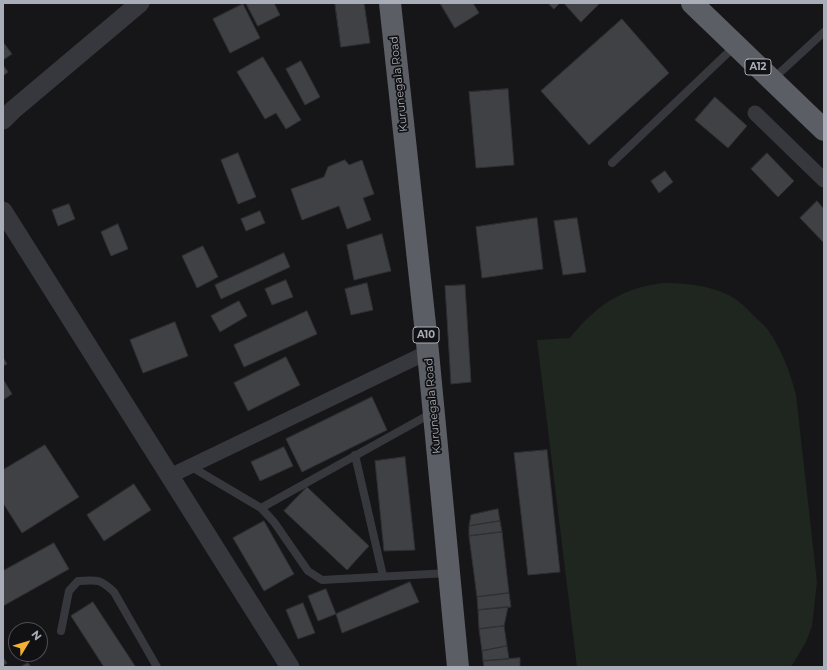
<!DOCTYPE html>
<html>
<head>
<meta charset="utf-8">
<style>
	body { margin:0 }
	#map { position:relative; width:827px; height:670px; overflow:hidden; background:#161618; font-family:Montserrat,sans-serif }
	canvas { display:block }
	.frame { position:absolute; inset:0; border:4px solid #a8adb8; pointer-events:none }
	.north { position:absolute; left:8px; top:622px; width:40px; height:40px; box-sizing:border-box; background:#111113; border:1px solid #4d4f55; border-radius:50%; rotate:52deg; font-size:11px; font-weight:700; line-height:16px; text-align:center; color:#a8adb8 }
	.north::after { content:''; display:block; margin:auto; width:14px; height:18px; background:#f2b134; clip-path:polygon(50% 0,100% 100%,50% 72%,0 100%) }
</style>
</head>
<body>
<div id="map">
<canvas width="827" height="670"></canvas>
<div class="frame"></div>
<div class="north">N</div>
</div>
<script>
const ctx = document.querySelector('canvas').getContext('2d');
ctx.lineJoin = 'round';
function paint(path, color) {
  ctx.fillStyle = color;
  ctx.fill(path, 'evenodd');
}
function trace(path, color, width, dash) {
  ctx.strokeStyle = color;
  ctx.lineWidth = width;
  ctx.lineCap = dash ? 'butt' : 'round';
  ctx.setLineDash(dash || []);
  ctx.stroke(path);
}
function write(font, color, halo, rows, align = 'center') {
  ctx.font = font + ' Montserrat,sans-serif';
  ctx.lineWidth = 3.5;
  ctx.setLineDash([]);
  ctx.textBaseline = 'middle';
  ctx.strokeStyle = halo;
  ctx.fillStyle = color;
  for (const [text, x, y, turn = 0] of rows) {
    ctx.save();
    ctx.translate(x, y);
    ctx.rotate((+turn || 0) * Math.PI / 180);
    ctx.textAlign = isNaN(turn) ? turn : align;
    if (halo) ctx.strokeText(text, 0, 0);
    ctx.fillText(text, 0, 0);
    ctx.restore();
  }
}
paint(new Path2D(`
	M663 283C683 283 705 285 724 293 736 298 744 305 753 315 758 320 764 325 768 330 782 350 790 372 796 395L817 582 812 626 806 642 791 667H577L537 340 570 338C589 314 611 295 642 287 649 285 656 284 663 283Z`), '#1e261f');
const building = new Path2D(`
	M246 3H274L280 15 258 26Z
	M335 3H364L370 43 341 47Z
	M440 3H473L479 13 455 28Z
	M548 3H560L554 9Z
	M564 3H600L581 22Z
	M243 4 260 38 230 53 213 19Z
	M622 19 669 73 589 145 541 91Z
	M3 42 12 54 3 60Z
	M263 57 301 120 286 129 276 113 265 119 237 72Z
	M301 61 320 97 305 105 286 69Z
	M3 65 8 72 3 76Z
	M508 89 514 165 476 168 469 92Z
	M715 97 747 126 728 148 695 120Z
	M238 153 256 197 238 204 221 160Z
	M767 153 794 181 778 197 751 169Z
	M345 160 349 165 362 160 374 194 363 198 371 220 347 229 339 206 302 220 291 189 324 177 328 167Z
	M665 171 673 182 659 193 651 181Z
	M817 201 824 209V243L800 218Z
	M69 204 75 219 58 226 52 210Z
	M260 211 265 223 246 231 241 219Z
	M537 218 543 269 482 278 476 227Z
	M577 218 586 272 563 275 554 221Z
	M118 224 128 249 111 256 101 232Z
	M382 234 391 271 354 280 347 245Z
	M203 246 218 277 197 288 182 256Z
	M284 253 290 267 221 299 215 285Z
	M286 280 293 297 272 305 265 289Z
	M367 283 373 310 351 315 345 289Z
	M465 285 471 382 451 384 445 286Z
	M239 301 247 316 220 332 211 316Z
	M307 311 317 334 244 367 234 345Z
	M175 322 188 356 143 373 130 340Z
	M3 357 7 364 3 366Z
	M286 357 300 385 248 411 234 383Z
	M3 379 12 394 3 400Z
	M372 397 387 430 302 472 286 439Z
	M45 445 79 497 22 533 3 503V470Z
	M284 447 293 466 260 481 251 462Z
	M547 450 560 572 528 575 514 453Z
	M405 457 415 550 384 551 375 461Z
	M134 484 151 510 104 541 87 515Z
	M307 487 369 546 347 570 284 511Z
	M498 509 500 521 469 526 471 515Z
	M264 521 294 574 264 591 233 538Z
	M500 521 502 532 469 536V526Z
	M502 532 509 593 477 597 469 536Z
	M54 543 69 569 3 606V571Z
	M410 582 419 602 342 633 336 614Z
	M326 589 336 614 318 621 308 596Z
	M509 593 511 607 478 610 477 597Z
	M93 602 135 666 133 667H104L71 616Z
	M303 603 315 633 298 639 286 610Z
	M508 607 504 626 479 629 478 610Z
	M504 626 507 646 482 651 479 629Z
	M507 646 509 659 483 661 482 651Z
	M3 657 7 663 3 666Z
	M520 658V667H484L483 661Z
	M28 663 31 667H20Z`);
paint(building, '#404145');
trace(building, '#303034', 1);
trace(new Path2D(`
	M773 79 824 32
	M612 163 735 46
	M355 455 383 576
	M190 466 261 508 274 522 308 571 322 580 448 573
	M261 508 432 413
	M61 631 69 591 78 581C97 580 99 578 114 592L157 667`), '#37383d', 8);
trace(new Path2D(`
	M755 113 824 180
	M170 476 428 352`), '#37383d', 15);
trace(new Path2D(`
	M3 120 13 110 140 3
	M3 211 290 667`), '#37383d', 19);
trace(new Path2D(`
	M390 3 428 352 458 667
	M692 3 824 130`), '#5b5e65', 22);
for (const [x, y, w] of [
	[758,67,26],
	[426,335,26]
]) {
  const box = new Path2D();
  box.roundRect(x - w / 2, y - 8, w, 16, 3);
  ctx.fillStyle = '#111113';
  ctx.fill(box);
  trace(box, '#a8adb8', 1);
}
write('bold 10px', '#a8adb8', null, [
	["A12",758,67],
	["A10",426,335]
]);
write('11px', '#a8adb8', '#111113', [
	["Kurunegala Road",399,84,-96],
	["Kurunegala Road",433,406,-95]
]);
</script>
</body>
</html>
